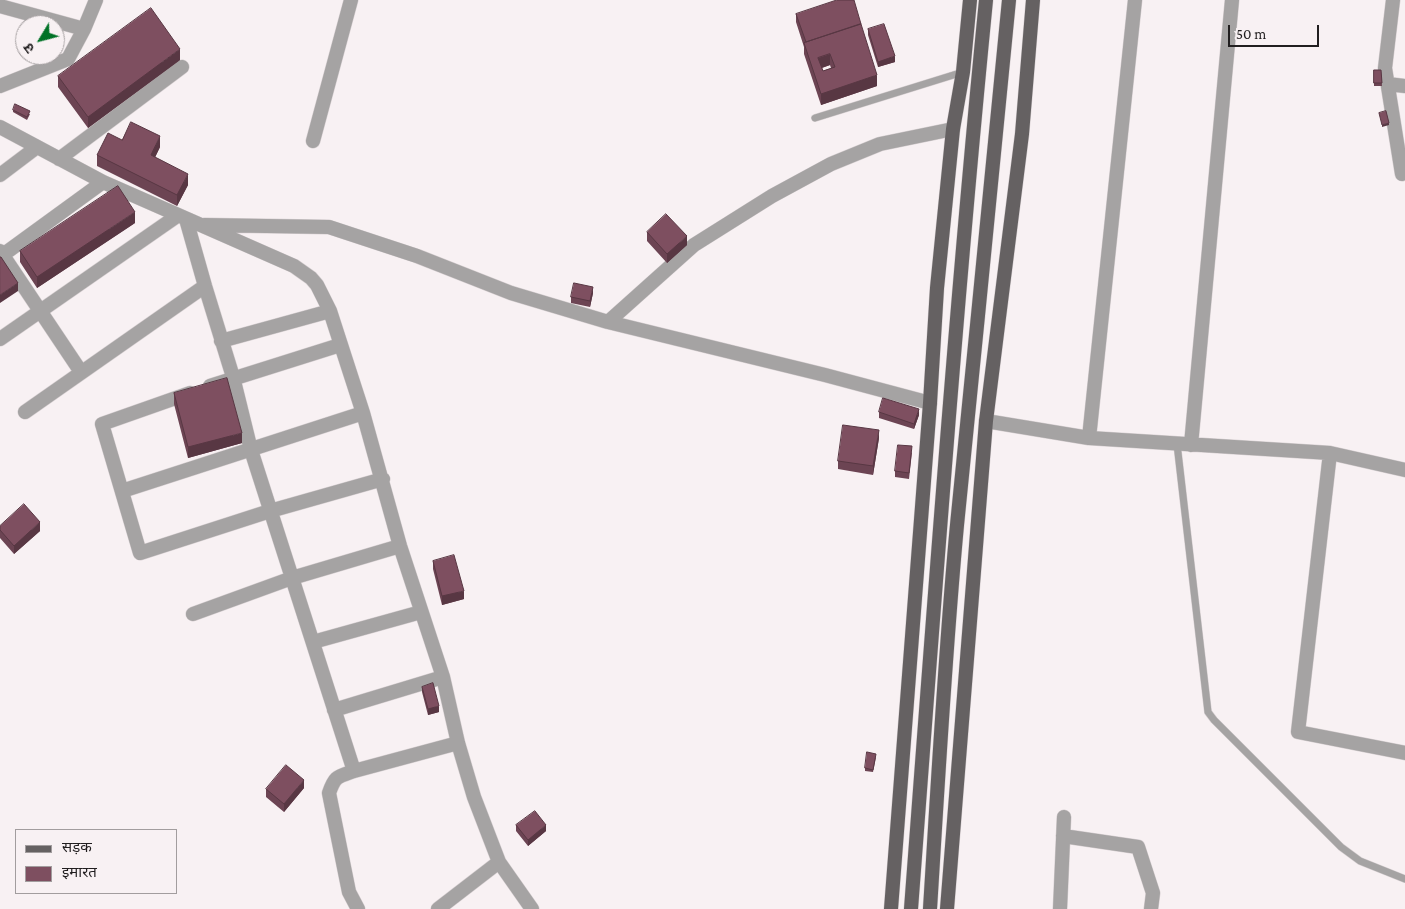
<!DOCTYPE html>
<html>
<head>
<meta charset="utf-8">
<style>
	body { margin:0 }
	#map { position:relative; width:1405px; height:909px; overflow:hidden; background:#f8f1f3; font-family:"Crimson Pro","Noto Sans Devanagari",serif }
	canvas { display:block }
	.legend { position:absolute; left:15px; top:829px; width:162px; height:65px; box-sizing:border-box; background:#f8f1f3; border:1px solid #a29d9e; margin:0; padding:6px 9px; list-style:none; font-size:15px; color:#211e1f }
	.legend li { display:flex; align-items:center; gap:10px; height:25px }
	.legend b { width:25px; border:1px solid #a29d9e }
	.north { position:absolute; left:15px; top:15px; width:50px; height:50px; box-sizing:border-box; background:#f8f1f3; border:1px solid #a29d9e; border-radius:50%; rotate:233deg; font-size:14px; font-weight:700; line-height:20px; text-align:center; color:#211e1f }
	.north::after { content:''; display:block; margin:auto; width:18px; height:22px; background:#007226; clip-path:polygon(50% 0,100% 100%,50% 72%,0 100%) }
	.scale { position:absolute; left:1228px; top:25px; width:91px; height:22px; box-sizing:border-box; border:2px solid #211e1f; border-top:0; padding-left:6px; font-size:15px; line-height:18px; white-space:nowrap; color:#211e1f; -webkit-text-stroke:4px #f8f1f3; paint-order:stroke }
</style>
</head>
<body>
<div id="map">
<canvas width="1405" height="909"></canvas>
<ul class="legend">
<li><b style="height:6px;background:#656162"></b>सड़क</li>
<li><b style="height:14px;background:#7e4f60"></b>इमारत</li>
</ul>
<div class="north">उ</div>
<div class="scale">50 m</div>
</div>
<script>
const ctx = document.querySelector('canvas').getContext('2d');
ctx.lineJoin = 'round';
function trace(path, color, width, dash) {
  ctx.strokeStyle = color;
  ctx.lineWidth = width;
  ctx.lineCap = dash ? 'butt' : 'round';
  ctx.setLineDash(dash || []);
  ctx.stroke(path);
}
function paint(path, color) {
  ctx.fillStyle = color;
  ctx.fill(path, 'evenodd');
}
const service = new Path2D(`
	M815 118 963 72
	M1177 444 1208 712 1214 720 1341 847 1360 861 1405 879`);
const minor = new Path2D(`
	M1393 0 1385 68 1402 174
	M0 6 84 29
	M1388 84 1405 86
	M0 86 68 59 84 29 96 0
	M0 127 103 182 294 266 311 278 317 285 330 311 363 413 400 546 443 677 458 743 474 797 499 862 532 909
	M313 141 351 0
	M59 159 182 67
	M0 175 37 147
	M186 219 205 286 233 377 251 450 354 771
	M204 225 329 227 417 256 511 293 608 322 825 375 930 403
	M0 251 81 372
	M0 257 103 182
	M608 322 694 245 772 196 831 164 880 144 953 129
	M0 339 177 216
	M221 341 330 311
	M210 386 340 345
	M190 393 102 424 140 553 270 511 383 479
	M25 412 205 286
	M986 421 1089 438 1330 453 1405 470
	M1089 438 1135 0
	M1191 445 1232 0
	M1330 453 1298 732 1405 753
	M122 491 363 413
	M193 614 292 578 400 546
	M313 642 421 612
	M334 710 443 677
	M1063 836 1138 847 1153 893 1151 909
	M358 909 349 892 329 793C335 776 337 777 354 771L458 743
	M438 909 499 862
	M1060 909 1064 817`);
const primary = new Path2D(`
	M891 909 930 403 937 288 953 129 963 72 970 0
	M911 909C934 606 956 303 986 0
	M930 909C938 781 945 653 957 525 974 350 993 175 1009 0
	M947 909 986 421 1022 134 1033 0`);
trace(service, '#d6cfd1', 8);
trace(minor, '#d6cfd1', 15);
trace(primary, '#d6cfd1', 15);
trace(service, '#a5a3a3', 7);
trace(minor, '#a5a3a3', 14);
trace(primary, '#656162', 14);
paint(new Path2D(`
	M796 14 861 27 877 86 821 105 804 54V47L796 22ZM830 65 831 68 823 71 822 68Z
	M868 29 895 62 878 67 868 35Z
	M180 60 88 128 58 87V76Z
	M1374 70H1381L1382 86H1374Z
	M13 110 30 114 27 120 13 112Z
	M122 140 160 147 155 157 188 185 177 206 97 166V155Z
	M135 223 37 288 20 262V251Z
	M647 232 687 245 667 263 647 241Z
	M593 293 590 307 571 303V297Z
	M174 393 242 443 188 458 174 404Z
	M879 412 919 415 914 429 879 418Z
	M879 438 873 475 838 469V461Z
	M912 452 909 479 895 477V471Z
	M0 526 40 531 14 554 0 538Z
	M433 561 464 599 442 605 433 569Z
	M422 687 439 712 428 715 422 692Z
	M876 757 873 772 865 771V768Z
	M304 788 284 812 266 797V789Z
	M516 825 546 831 528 846 516 831Z`), '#6c4453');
paint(new Path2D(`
	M180 49V60L88 128V117Z
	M830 54V65L818 69V58Z
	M895 56V62L878 67V62Z
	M877 75V86L821 105V94Z
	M1389 123V125L1382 127V125Z
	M160 136V147L151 166V155Z
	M188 174V185L177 206V195Z
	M135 212V223L37 288V277Z
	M687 236V245L667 263V254Z
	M18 283V291L0 303V295Z
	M593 287V293L590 307V301Z
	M919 409V415L914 429V424Z
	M879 430V438L873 475V466Z
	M242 433V443L188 458V447Z
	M40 522V531L14 554V546Z
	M464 591V599L442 605V596Z
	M439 706V712L428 715V709Z
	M304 780V788L284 812V804Z
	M546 825V831L528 846V840Z`), '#583743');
const building = new Path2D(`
	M837 0H854L861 24 806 42 796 14Z
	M151 8 180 49 88 117 58 76Z
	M861 24 877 75 821 94 804 43ZM830 54 835 67 823 71 818 58Z
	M884 24 895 56 878 62 868 29Z
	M1374 70H1381L1382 83H1374Z
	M15 104 30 111 27 117 13 110Z
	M1386 111 1389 123 1382 125 1379 113Z
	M131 122 160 136 151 155 188 174 177 195 97 155 108 133 122 140Z
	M118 186 135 212 37 277 20 251Z
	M666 214 687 236 667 254 647 232Z
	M0 257H1L18 283 0 295Z
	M574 283 593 287 590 301 571 297Z
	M227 378 242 433 188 447 174 393Z
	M883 398 919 409 914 424 879 412Z
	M843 425 879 430 873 466 838 461Z
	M898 445 912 446 909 473 895 471Z
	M24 504 40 522 14 546 0 530V526Z
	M454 555 464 591 442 596 433 561Z
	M433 683 439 706 428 709 422 687Z
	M867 752 876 754 873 770 865 768Z
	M286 765 304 780 284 804 266 789Z
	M535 811 546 825 528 840 516 825Z`);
paint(building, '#7e4f60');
trace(building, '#583743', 1);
</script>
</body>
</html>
